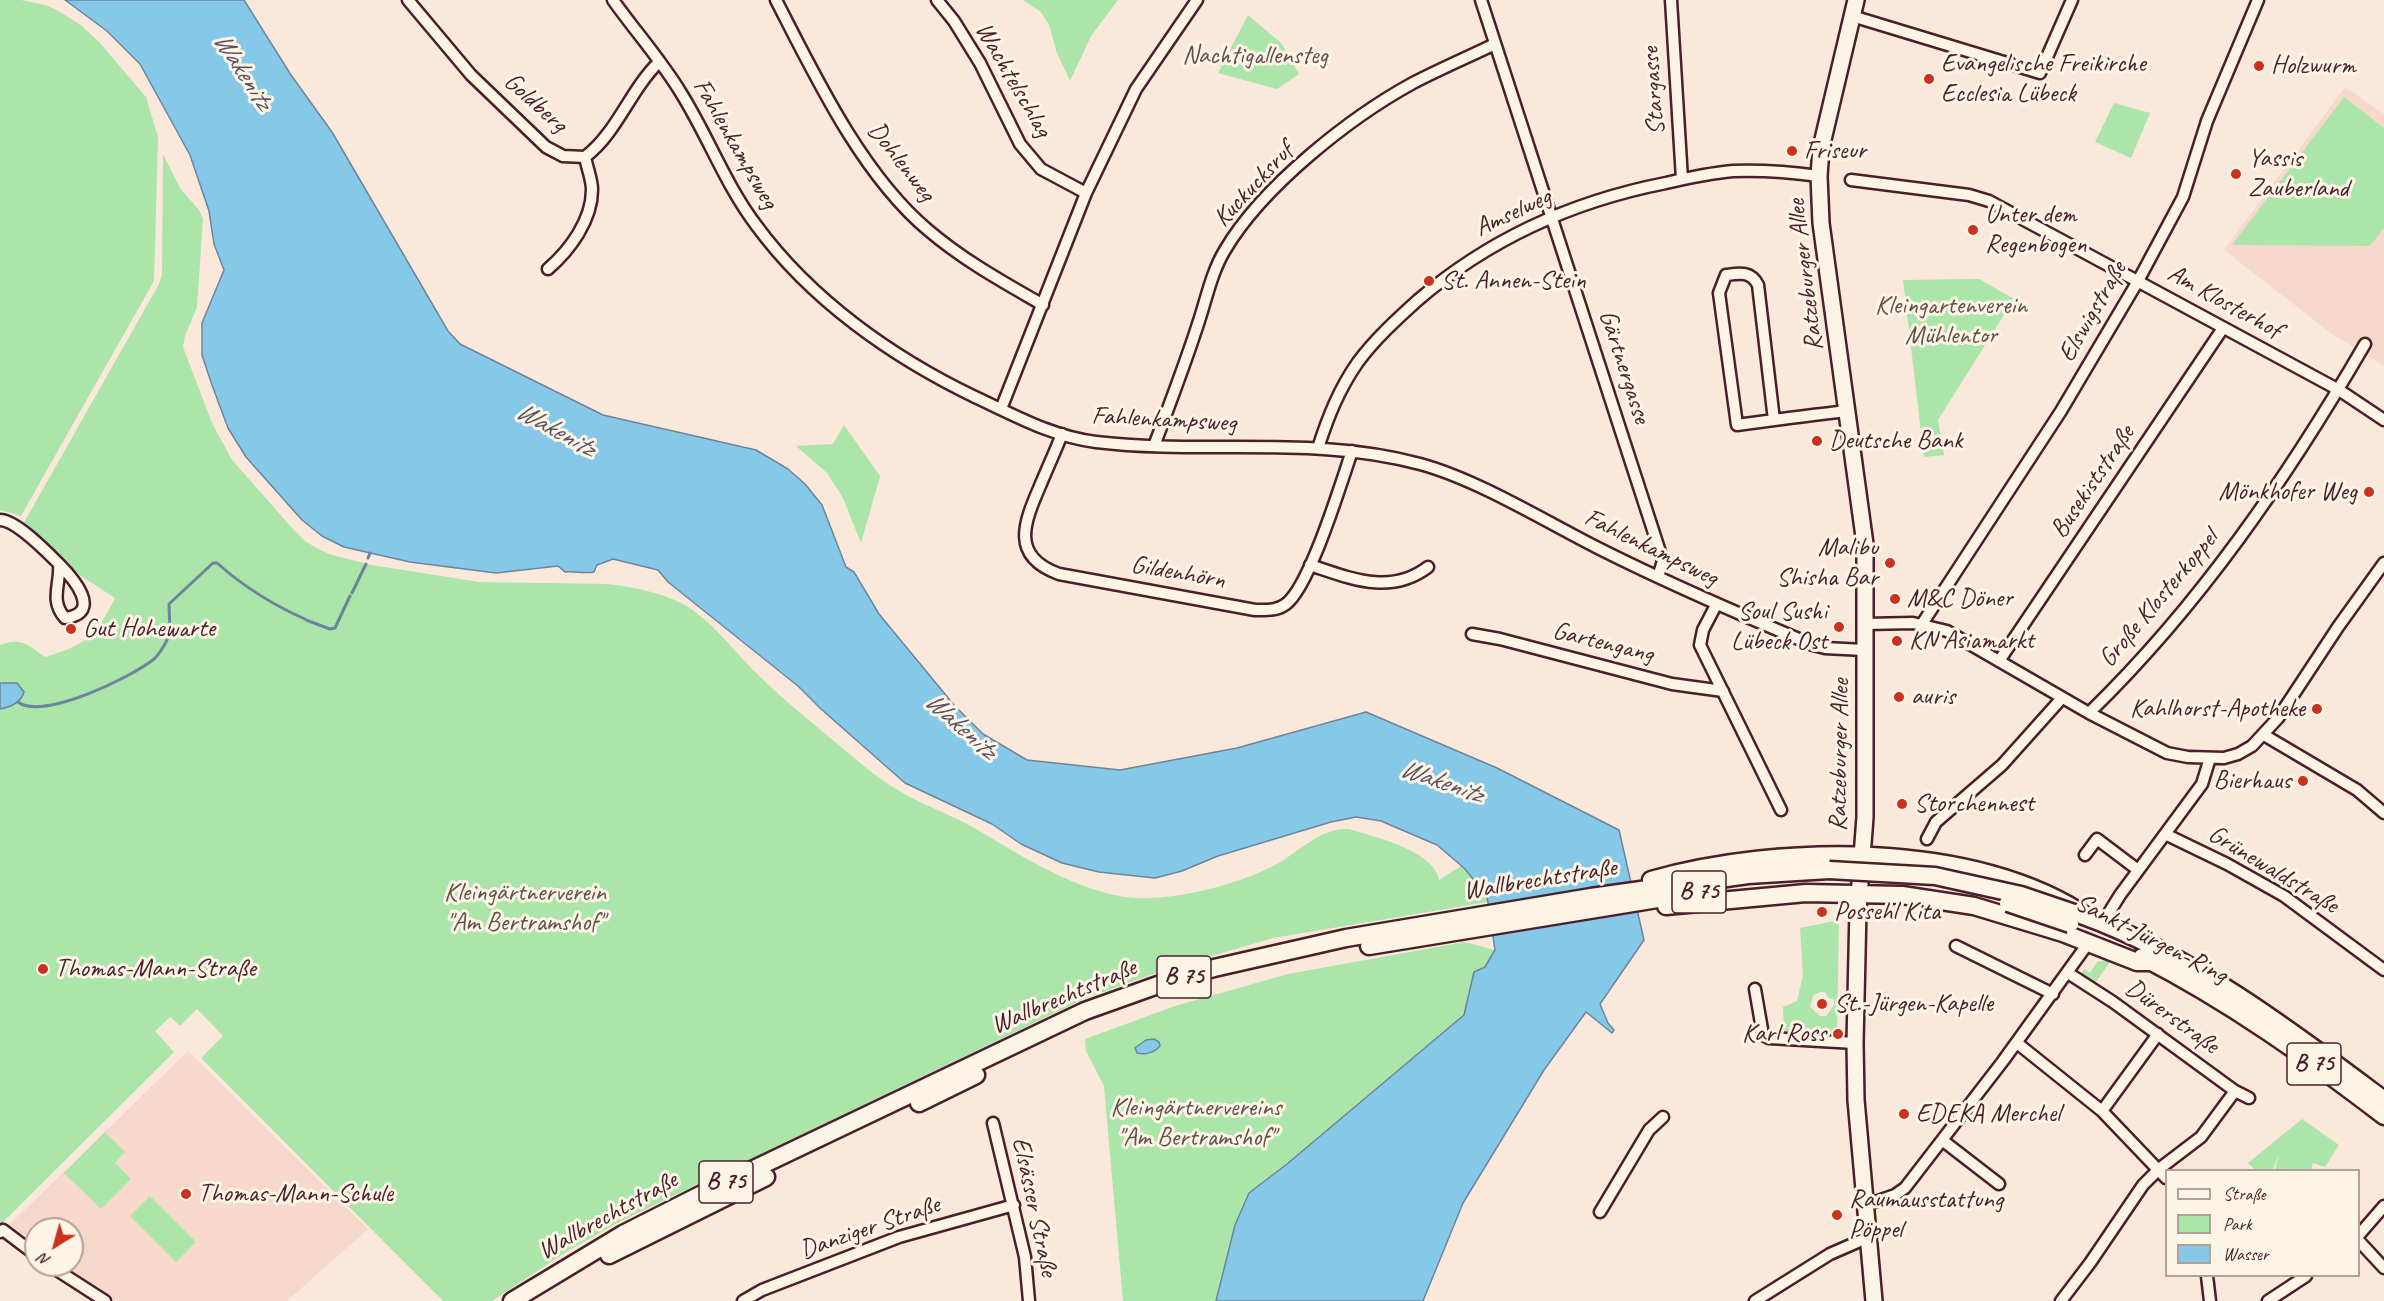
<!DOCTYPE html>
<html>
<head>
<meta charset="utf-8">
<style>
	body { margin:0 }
	#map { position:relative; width:2384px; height:1301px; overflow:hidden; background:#fae8da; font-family:Caveat,sans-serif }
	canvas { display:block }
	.legend { position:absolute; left:2165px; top:1169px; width:195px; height:108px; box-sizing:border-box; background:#fcf5e5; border:2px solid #b59f9b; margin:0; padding:8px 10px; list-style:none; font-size:18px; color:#4a1f2b }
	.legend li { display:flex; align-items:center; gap:12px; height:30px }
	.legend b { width:30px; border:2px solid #b59f9b }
	.north { position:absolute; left:24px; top:1217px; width:60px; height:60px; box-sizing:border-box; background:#fcf5e5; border:2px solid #b59f9b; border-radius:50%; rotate:217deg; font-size:16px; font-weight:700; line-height:24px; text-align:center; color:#4a1f2b }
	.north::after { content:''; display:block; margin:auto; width:21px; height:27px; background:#c8321e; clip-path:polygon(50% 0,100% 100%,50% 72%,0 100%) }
</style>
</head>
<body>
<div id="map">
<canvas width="2384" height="1301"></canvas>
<ul class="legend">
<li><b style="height:8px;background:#fcf5e5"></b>Straße</li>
<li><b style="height:16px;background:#abe5aa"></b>Park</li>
<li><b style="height:16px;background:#86c8e7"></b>Wasser</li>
</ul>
<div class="north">N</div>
</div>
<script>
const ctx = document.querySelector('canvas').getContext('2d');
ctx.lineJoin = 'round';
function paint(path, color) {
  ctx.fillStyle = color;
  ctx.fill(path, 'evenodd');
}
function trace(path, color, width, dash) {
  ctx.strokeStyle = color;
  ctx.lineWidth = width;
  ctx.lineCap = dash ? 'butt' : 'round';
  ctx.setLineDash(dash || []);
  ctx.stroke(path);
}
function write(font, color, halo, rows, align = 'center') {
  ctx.font = font + ' Caveat,sans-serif';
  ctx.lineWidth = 6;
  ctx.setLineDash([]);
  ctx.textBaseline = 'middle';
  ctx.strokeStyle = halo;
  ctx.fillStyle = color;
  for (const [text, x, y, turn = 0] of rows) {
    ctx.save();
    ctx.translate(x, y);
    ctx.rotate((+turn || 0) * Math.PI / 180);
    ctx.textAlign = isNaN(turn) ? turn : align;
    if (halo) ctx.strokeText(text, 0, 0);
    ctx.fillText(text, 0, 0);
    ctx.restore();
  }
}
paint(new Path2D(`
	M2345 87 2384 114V366L2332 334 2224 250Z
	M188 1051 368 1229 287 1301H116L59 1265H72V1229H36V1247L9 1225Z`), '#f7d9cc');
paint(new Path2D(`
	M0 0H21L45 5 57 10 81 25 100 43 146 97 158 137 154 281 21 516 0 510Z
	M1023 0H1118L1091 36 1070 81 1057 53 1049 25 1041 12Z
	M1248 15 1281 43 1299 74 1277 89 1218 73Z
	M2344 97 2384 128V228L2370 246 2232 245Z
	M2114 103 2150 113 2131 158 2095 142Z
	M163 154 180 188 199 210 203 219 197 307 185 336 183 347 212 423 232 460 293 529 305 541 320 550 332 555 372 565 479 582 608 584C633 587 660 592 683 604 710 619 731 647 752 669 774 691 799 712 823 732 849 753 874 777 903 793 926 807 953 815 976 829 1020 855 1068 886 1119 896 1163 905 1238 885 1277 864 1300 851 1321 827 1349 829 1374 837 1434 850 1439 880L1461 866 1487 896 1488 902 1273 938 1164 970 1084 999 621 1221 566 1252 492 1301H443L201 1058 223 1036 197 1009 180 1026 170 1017 155 1031 174 1052 0 1225V709L15 704 2 682 0 683V645C22 637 27 645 45 657 87 644 95 638 115 598L81 576 22 526 159 284 162 275Z
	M1979 279 2014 299 1938 420 1944 455 1924 457 1903 280Z
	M844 425 880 476 861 543 843 498 827 473 796 446 833 444Z
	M1839 920 1837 1031H1834V1035L1784 1034 1783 1007 1797 1001 1803 975 1800 928ZM1820 992H1825L1828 997 1834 1000V1005L1826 1016H1820L1810 1007 1813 996Z
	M1465 942 1495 950 1485 967 1474 972 1464 1015 1287 1164 1249 1193 1216 1301H1123L1104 1086 1086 1051 1085 1039 1175 1006 1288 974Z
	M2112 959 2093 986 2080 975 2084 969 2090 973 2097 962Z
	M2302 1119 2339 1145 2325 1167 2313 1163 2311 1170H2275L2279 1154 2273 1170H2255L2248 1163Z
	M105 1132 125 1152 115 1163 131 1179 101 1209 64 1173Z
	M150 1196 196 1242 176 1262 130 1216Z`), '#abe5aa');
const water = new Path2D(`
	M65 0H244L291 75 332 132 448 331 460 344 603 415 756 450 788 469 805 484 822 505 846 567 854 572 879 614 954 705 983 734 1027 760 1120 770 1237 748 1366 712 1497 768 1619 830 1644 940 1600 1004 1608 1023 1614 1030 1612 1033 1586 1012 1544 1070 1463 1203 1423 1301H1216L1235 1225 1249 1193 1287 1164 1464 1015 1474 972 1485 967 1495 950 1487 896 1464 868 1437 845 1381 821 1356 817 1331 822 1218 856 1182 871 1155 878 1099 872 1062 863 1021 844 992 824 905 783 821 709 798 686 668 582 658 570 613 559 597 565 594 572C585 574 575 571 565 572L558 566 496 573 410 562 344 547 322 536 302 520 246 457 228 428 212 385 202 355V323L224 270 214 244 209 211 190 155 140 64 107 31Z
	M0 683H17L24 692C21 702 11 707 0 709Z
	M1154 1039 1159 1042 1160 1046C1154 1053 1145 1055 1137 1053L1135 1048 1146 1040Z`);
paint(water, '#86c8e7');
trace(water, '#6e849c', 1.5);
trace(new Path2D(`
	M368 558 370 553
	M352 593 366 564
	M306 620 330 629 335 628 350 596
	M170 634 169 604 213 563H217C243 586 273 605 305 619
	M18 702C42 721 132 677 154 659 161 653 165 644 169 636`), '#6e849c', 3);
const minor = new Path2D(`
	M408 0 471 75 546 147 563 156 585 157C617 133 630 90 659 62
	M613 0C635 31 661 60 681 93 708 136 725 184 756 225 811 300 892 357 975 397 1014 415 1053 437 1096 442 1204 455 1314 435 1420 464 1476 479 1543 520 1596 547 1667 583 1739 614 1813 645L1825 648 1864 650
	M776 0C815 76 862 175 928 230 963 260 1003 282 1043 305
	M937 0 954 21 980 63 1020 144 1041 169 1086 193
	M1481 0 1663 561 1658 577
	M1671 0 1682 179
	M1852 16 2040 73 2072 0
	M1851 180 1969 195 1989 201 2339 390 2384 420
	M548 269C570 250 592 220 592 190 592 179 587 168 585 157
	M1001 409 1086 193 1136 89 1197 0
	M1774 420 1758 285C1751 271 1740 273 1726 275L1719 293 1737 425C1774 420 1811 415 1848 411
	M1062 434C1055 452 1047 469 1040 486 1024 523 1010 556 1059 574L1255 610C1266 610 1277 611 1286 604 1310 586 1341 483 1352 451
	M1154 446C1169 406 1184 367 1197 327 1206 301 1211 273 1225 250 1262 187 1349 118 1413 83 1440 69 1468 57 1495 44
	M1318 448C1328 417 1339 389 1358 362 1375 339 1397 319 1418 300 1489 239 1574 201 1666 183 1687 178 1711 173 1733 171 1762 170 1790 172 1819 176
	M0 520C16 520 47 552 59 564 61 584 49 600 65 618 104 613 72 577 59 564
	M1310 565C1350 578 1390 596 1428 567
	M1716 605 1703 630 1700 645 1781 810
	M1865 624 1913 623 1947 631 2089 713 2167 753 2188 757 2224 758 2238 754 2252 746 2278 718 2338 627 2384 563
	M1922 624 2061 411 2138 281 2183 197 2207 121 2258 0
	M1472 634 1500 639 1672 684 1723 691
	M1999 661 2223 328
	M2089 713C2200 605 2287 478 2365 344
	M2264 735 2357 790 2384 813
	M2165 834 2227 864 2284 896 2384 970
	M1927 839 1936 822 2002 765 2062 698
	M2085 855 2097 839 2138 870
	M2102 924 2120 895 2202 784 2210 758
	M1956 946 2053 994
	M2068 973 2113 1002 2235 1091 2249 1098
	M1755 989 1763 1035 1769 1038 1855 1043
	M2017 1043 2102 1111 2166 1178
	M2102 1111 2158 1034
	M993 1123 1025 1257 1029 1301
	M1942 1140 1999 1184
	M1866 1205 1895 1195 1905 1188 2003 1061 2089 942
	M1600 1212 1649 1130 1663 1117
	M0 1232 3 1230 36 1255
	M2358 1236 2384 1206
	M2358 1240 2384 1268
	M49 1265 105 1301
	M2207 1276 2210 1301
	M743 1301 762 1290 899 1237 1014 1205
	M1755 1301 1830 1254 1869 1237
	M2061 1301 2090 1263 2143 1185 2159 1169 2201 1137 2235 1091
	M2268 1301 2306 1276`);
const secondary = new Path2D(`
	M1856 0 1821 148 1819 176 1821 223 1865 544V817L1858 909 1855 1043 1856 1100 1874 1301`);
const primary = new Path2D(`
	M1651 880C1778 844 1977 840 2089 918
	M1666 906 1806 893 1902 895 1974 906 2063 933 2137 962H2152
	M2081 915C2190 954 2292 1031 2384 1100
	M1369 946 1682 895
	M2142 957C2228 1001 2307 1057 2384 1116
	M919 1103 976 1075
	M609 1255 766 1177
	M512 1301 623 1234 712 1189 1085 1011 1169 981 1214 968 1346 938 1591 897 1748 875 1829 870`);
trace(minor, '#4a1f2b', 15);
trace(secondary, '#4a1f2b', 20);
trace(primary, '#4a1f2b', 21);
trace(minor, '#fcf5e5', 10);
trace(secondary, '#fcf5e5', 15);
trace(primary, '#fcf5e5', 16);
const primaryBridge = new Path2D(`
	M1829 870 1935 876 2021 895 2074 913
	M2008 903 2070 924`);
trace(primaryBridge, '#4a1f2b', 21, []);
trace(primaryBridge, '#fcf5e5', 16);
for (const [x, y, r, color] of [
	[2259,66,6,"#c8321e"],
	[1929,79,6,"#c8321e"],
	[1792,151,6,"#c8321e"],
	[2236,174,6,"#c8321e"],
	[1973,230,6,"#c8321e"],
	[1429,281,6,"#c8321e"],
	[1817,441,6,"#c8321e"],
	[2369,492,6,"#c8321e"],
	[1890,563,6,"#c8321e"],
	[1895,599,6,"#c8321e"],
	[1839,627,6,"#c8321e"],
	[71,629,6,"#c8321e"],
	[1897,641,6,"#c8321e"],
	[1899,697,6,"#c8321e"],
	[2317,709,6,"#c8321e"],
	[2303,781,6,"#c8321e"],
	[1902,804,6,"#c8321e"],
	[1822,912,6,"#c8321e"],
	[43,969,6,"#c8321e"],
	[1822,1004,6,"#c8321e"],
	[1838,1034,6,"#c8321e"],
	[1904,1114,6,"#c8321e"],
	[186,1194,6,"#c8321e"],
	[1837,1215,6,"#c8321e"]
]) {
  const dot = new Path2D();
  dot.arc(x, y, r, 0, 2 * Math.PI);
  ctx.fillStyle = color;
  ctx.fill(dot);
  trace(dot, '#fcf5e5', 2);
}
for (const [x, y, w] of [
	[1699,892,54],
	[1184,977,54],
	[2314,1064,54],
	[726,1182,54]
]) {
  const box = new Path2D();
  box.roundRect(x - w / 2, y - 21, w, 42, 4.5);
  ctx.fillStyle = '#fcf5e5';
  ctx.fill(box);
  trace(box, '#4a1f2b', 1.5);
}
write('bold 24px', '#4a1f2b', null, [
	["B 75",1699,892],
	["B 75",1184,977],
	["B 75",2314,1064],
	["B 75",726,1182]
]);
write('26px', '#62504b', '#fcf5e5', [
	["Nachtigallensteg",1255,56],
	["Kleingartenverein",1951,306],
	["Mühlentor",1951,336],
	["Kleingärtnerverein",525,893],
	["\"Am Bertramshof\"",525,923],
	["Kleingärtnervereins",1196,1108],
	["\"Am Bertramshof\"",1196,1138]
]);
write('26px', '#4a1f2b', '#fcf5e5', [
	["Evangelische Freikirche",1941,64],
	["Ecclesia Lübeck",1941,94],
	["Holzwurm",2271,66],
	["Friseur",1804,151],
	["Yassis",2248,159],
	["Zauberland",2248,189],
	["Unter dem",1985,215],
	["Regenbogen",1985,245],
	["St. Annen-Stein",1441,281],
	["Deutsche Bank",1829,441],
	["Mönkhofer Weg",2357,492,"right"],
	["Malibu",1878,548,"right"],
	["Shisha Bar",1878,578,"right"],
	["M&C Döner",1907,599],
	["Soul Sushi",1827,612,"right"],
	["Lübeck Ost",1827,642,"right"],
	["Gut Hohewarte",83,629],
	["KN Asiamarkt",1909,641],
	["auris",1911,697],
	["Kahlhorst-Apotheke",2305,709,"right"],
	["Bierhaus",2291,781,"right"],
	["Storchennest",1914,804],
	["Possehl Kita",1834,912],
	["Thomas-Mann-Straße",55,969],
	["St.-Jürgen-Kapelle",1834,1004],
	["Karl Ross",1826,1034,"right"],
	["EDEKA Merchel",1916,1114],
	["Thomas-Mann-Schule",198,1194],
	["Raumausstattung",1849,1200],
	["Pöppel",1849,1230]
], 'left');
write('26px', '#4a1f2b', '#fcf5e5', [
	["Wachtelschlag",1013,80,60],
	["Stargasse",1654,91,-94],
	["Goldberg",535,103,42],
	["Fahlenkampsweg",735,144,60],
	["Dohlenweg",901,162,52],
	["Kuckucksruf",1254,185,-47],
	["Amselweg",1513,213,-25],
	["Ratzeburger Allee",1806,275,-97],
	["Am Klosterhof",2224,302,29],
	["Elswigstraße",2093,312,-60],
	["Gärtnergasse",1624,367,72],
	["Fahlenkampsweg",1164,420,3],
	["Busekiststraße",2093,482,-56],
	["Fahlenkampsweg",1651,548,26],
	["Gildenhörn",1178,573,10],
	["Große Klosterkoppel",2159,599,-50],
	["Gartengang",1603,643,14],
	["Ratzeburger Allee",1840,755,-89],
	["Grünewaldstraße",2273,870,31],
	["Wallbrechtstraße",1540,880,-9],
	["Sankt-Jürgen-Ring",2151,939,27],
	["Wallbrechtstraße",1064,997,-23],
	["Dürerstraße",2172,1017,36],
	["Elsässer Straße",1034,1207,78],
	["Wallbrechtstraße",608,1216,-29],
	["Danziger Straße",870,1228,-19]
]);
write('italic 27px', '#5c5263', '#fcf5e5', [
	["Wakenitz",242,71,57],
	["Wakenitz",555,430,29],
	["Wakenitz",960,726,42],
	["Wakenitz",1441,782,19]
]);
</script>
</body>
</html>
